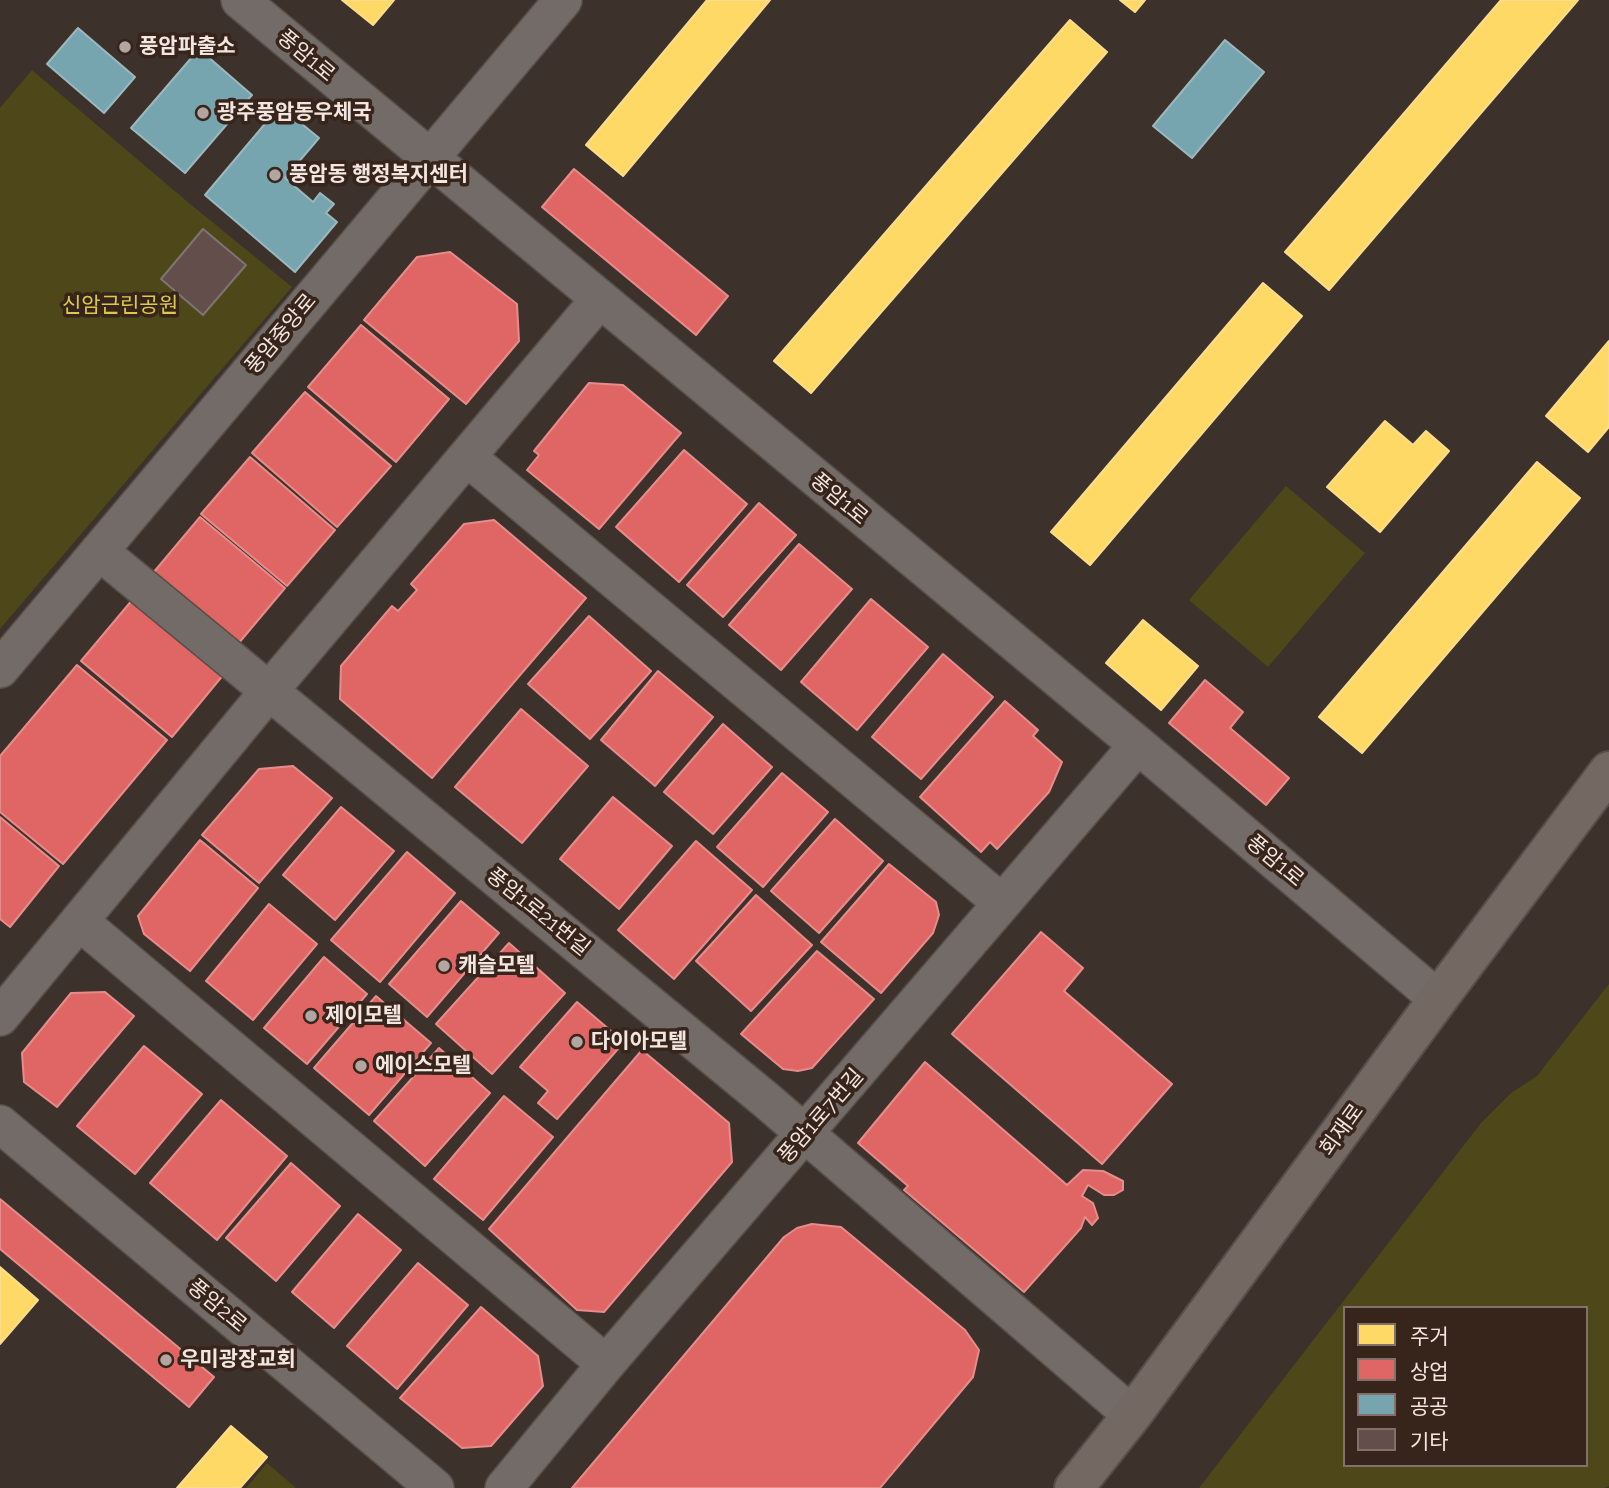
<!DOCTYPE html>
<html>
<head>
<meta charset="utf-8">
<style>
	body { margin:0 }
	#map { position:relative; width:1609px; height:1488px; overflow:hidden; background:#3c312b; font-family:Raleway,"Noto Sans KR",sans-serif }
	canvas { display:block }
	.legend { position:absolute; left:1343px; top:1306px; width:245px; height:161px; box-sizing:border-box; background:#37241b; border:2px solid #82716a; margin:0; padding:9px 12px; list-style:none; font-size:21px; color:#f3e5e0 }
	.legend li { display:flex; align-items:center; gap:14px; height:35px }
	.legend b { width:35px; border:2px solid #82716a }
</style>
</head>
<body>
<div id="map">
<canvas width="1609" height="1488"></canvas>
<ul class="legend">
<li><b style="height:19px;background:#ffd966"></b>주거</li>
<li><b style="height:19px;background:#e06666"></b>상업</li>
<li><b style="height:19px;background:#76a5af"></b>공공</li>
<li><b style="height:19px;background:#644e4c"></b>기타</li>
</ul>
</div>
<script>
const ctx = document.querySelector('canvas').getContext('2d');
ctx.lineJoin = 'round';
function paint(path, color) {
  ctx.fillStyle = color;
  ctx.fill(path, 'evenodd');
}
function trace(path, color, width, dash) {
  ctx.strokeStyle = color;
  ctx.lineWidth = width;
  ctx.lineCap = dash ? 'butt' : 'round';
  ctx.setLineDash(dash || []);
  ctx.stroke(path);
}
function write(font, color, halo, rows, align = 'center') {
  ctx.font = font + ' Raleway,"Noto Sans KR",sans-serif';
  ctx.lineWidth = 7;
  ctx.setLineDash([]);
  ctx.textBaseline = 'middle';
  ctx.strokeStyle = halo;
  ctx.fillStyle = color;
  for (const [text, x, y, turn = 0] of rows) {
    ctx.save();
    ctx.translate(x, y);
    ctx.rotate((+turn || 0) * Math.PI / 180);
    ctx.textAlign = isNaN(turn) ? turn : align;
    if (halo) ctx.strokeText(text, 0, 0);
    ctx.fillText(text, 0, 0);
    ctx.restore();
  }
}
paint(new Path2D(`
	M32 70 189 203 292 287 0 629V108Z
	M1286 486 1365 553 1268 667 1189 600Z
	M1609 984V1486L1605 1488H1199L1481 1123 1511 1093 1537 1076ZM1345 1308H1586V1465H1345Z
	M267 1463 296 1488H246Z`), '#4e4719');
const homes = new Path2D(`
	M342 0H394L373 25Z
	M707 0H770L623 176 586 145Z
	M1120 0H1145L1135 12Z
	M1501 0H1578L1329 290 1285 252Z
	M1070 20 1107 52 811 393 774 361Z
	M1263 283 1302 316 1090 565 1051 532Z
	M1609 341V427L1588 452 1546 416Z
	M1385 421 1413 445 1426 431 1449 451 1380 532 1327 487Z
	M1537 462 1580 498 1362 753 1319 717Z
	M1143 620 1198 666 1161 710 1106 663Z
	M0 1267 38 1300 0 1344Z
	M231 1426 267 1457 240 1488H177Z`);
paint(homes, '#ffd966');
trace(homes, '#fbdd8b', 2);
const shops = new Path2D(`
	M574 169 728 296 696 335 542 207Z
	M450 252 517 304 519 341 466 404 364 320 417 257Z
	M361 325 449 399 396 462 308 387Z
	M589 383 623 385 681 433 599 529 527 470 539 455 534 451Z
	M305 392 391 466 337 527 252 453Z
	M684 450 747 504 679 582 616 527Z
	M250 457 335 530 287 586 201 514Z
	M759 503 796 535 723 617 687 585Z
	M200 517 285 588 238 644 153 573Z
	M494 520 586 598 432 778 340 699 341 666 392 606 398 611 417 590 411 584 464 524Z
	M799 544 852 589 781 670 729 625Z
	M133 599 224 674 172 737 81 661Z
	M871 599 928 647 857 730 801 682Z
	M589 616 651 671 590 739 528 684Z
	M943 654 993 697 921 779 872 737Z
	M77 665 167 740 63 864 0 812V756Z
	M658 671 713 717 655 786 601 740Z
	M1205 680 1243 712 1230 728 1289 778 1266 805 1169 723Z
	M1005 701 1038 730 1033 736 1062 762 1049 792 997 849 990 842 981 852 920 797Z
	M521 709 588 766 522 843 455 787Z
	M723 724 772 767 713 834 664 792Z
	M293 766 332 798 259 883 202 835 259 769Z
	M782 773 828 812 763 887 717 847Z
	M613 797 672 846 619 909 560 859Z
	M341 807 394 851 335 920 283 875Z
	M0 817 59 866 10 927 0 919Z
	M835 819 883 861 819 933 771 891Z
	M200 840 258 888 190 971 144 934 138 916Z
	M696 841 752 890 674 979 618 930Z
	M407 852 455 893 380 982 331 940Z
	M889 864 936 902 939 915 933 933 881 993 821 942Z
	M756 895 812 945 751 1011 696 961Z
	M461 901 499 933 427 1017 389 984Z
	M269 904 317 944 253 1020 206 981Z
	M1041 932 1083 968 1064 991 1172 1084 1102 1164 952 1034Z
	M509 943 565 993 492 1074 436 1024Z
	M817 951 874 999 812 1068 798 1071 783 1069 741 1034Z
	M324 957 367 994 307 1064 264 1028Z
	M105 992 134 1016 57 1107 24 1082 22 1053 71 993Z
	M376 996 431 1043 369 1115 314 1068Z
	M577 1002 624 1042 557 1119 538 1103 548 1091 520 1067Z
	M144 1046 202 1094 135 1174 77 1126Z
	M439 1048 490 1093 425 1166 374 1121Z
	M642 1050 729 1123 732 1162 604 1312 577 1310 489 1229Z
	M925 1062 1067 1185 1083 1170 1103 1171 1123 1181V1190L1114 1195H1104L1088 1185 1082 1196 1093 1203 1098 1218 1092 1225 1085 1217 1081 1228 1024 1292 904 1190 908 1186 858 1143Z
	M504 1096 553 1137 483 1220 434 1179Z
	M221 1100 287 1156 217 1240 150 1183Z
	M291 1163 340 1206 276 1281 226 1238Z
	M0 1199 214 1377 189 1407 0 1249Z
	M358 1214 401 1250 334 1328 292 1292Z
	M812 1224 841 1227 965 1330 979 1350 973 1377 880 1488H572L784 1237 797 1228Z
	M418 1263 468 1305 397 1389 347 1346Z
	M481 1307 538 1356 543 1386 491 1446 462 1448 400 1398Z`);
paint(shops, '#e06666');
trace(shops, '#e68c8b', 2);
const public = new Path2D(`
	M78 28 135 77 104 113 47 64Z
	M1225 40 1264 72 1192 158 1153 126Z
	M199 49 252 95 185 173 131 128Z
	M280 106 319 138 285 178 313 202 320 193 334 204 326 213 337 222 295 272 205 195Z`);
paint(public, '#76a5af');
trace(public, '#9cb8be', 2);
const building = new Path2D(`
	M203 229 246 265 203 315 161 279Z`);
paint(building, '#644e4c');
trace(building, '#7e7471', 2);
const minor = new Path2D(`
	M240 0 1138 745 1438 999
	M468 458 1002 903
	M99 551 766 1100 1132 1415
	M0 669 563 0
	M79 921 606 1364
	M0 1017 269 691 599 300
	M0 1124 435 1488
	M504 1488 606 1364 1138 745`);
const major = new Path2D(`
	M1074 1488 1132 1415 1438 999 1609 771`);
trace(minor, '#584e49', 40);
trace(major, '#584e49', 42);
trace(minor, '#736b67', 37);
trace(major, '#736962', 38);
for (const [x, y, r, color] of [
	[125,47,7,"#b3a6a1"],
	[203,113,7,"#b3a6a1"],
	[275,175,7,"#b3a6a1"],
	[444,966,7,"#b3a6a1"],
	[311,1016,7,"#b3a6a1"],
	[577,1042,7,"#b3a6a1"],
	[361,1066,7,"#b3a6a1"],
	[166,1360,7,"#b3a6a1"]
]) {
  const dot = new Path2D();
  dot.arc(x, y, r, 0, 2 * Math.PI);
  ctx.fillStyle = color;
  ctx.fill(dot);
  trace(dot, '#37241b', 2.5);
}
write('bold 21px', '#f3e5e0', '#37241b', [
	["풍암파출소",139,47],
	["광주풍암동우체국",217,113],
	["풍암동 행정복지센터",289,175],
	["캐슬모텔",458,966],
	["제이모텔",325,1016],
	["다이아모텔",591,1042],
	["에이스모텔",375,1066],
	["우미광장교회",180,1360]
], 'left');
write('21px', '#f3e5e0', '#37241b', [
	["풍암1로",306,56,40],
	["풍암중앙로",281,334,-50],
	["풍암1로",839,499,40],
	["풍암1로",1275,861,40],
	["풍암1로21번길",538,912,39],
	["풍암1로7번길",821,1116,-49],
	["회재로",1342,1130,-54],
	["풍암2로",217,1306,40]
]);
write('21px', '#dcc947', '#37241b', [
	["신암근린공원",120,306]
]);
</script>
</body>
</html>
